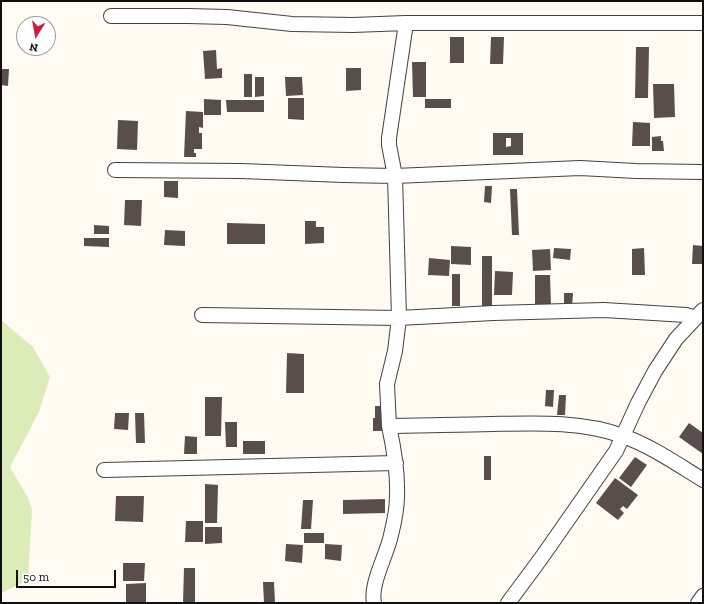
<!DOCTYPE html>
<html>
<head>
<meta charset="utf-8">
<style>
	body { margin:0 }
	#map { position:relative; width:704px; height:604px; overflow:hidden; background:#fffbf2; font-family:"Zilla Slab",serif }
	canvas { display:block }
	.frame { position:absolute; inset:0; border:2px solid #0f0f0f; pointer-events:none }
	.north { position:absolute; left:16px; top:16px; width:40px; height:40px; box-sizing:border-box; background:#fff; border:1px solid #9f9f9f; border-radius:50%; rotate:191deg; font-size:11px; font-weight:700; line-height:16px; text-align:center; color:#0f0f0f }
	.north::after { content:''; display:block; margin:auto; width:14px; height:18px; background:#c81f3f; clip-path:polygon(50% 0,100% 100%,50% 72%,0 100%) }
	.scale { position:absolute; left:16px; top:570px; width:100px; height:18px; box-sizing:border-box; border:2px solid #0f0f0f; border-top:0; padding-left:5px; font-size:12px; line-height:14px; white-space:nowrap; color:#0f0f0f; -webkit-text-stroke:3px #fff; paint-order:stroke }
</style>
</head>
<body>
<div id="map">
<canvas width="704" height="604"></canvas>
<div class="frame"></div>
<div class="north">N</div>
<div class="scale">50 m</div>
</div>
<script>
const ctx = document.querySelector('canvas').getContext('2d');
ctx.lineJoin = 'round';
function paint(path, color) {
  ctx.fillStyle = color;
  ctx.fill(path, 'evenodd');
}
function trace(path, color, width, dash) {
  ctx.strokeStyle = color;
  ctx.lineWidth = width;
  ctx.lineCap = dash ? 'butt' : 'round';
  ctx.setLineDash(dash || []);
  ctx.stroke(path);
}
paint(new Path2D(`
	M1 320 33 347 50 377 39 412 10 467 28 498 32 509 28 580 1 593Z`), '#dbecb9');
paint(new Path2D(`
	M450 37H464V63H450Z
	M491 37H504L503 64H490Z
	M636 47H649L648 98H635Z
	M216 50 217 69 222 68V78L205 79 203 51Z
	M412 62H426V97H413Z
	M346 68H361V90L346 91Z
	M1 69H9L8 86 1 85Z
	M244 74H252V97H244Z
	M255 77H264V96L255 97Z
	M285 77H302L303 95 286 96Z
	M653 84H674L675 117 654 118Z
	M288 98H304V120L288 119Z
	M204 99 221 100V115H204Z
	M425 99H451V108H425Z
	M226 100H264V112H227Z
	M186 111 203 112V128L199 127V133H202V149H194V153H196V157H184Z
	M118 120 138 121 137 150 117 149Z
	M633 122 650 123V146H632Z
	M493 133H523V155H493ZM506 138H511V146L506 147Z
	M661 136V141H663L664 151H652V137Z
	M164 181H178V198L164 197Z
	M485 186H492L491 203 484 202Z
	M510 189H517L519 235H512Z
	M125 200H142L141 226 124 225Z
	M305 221H316V227H324V243L305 244Z
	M227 223 265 224V244H227Z
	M94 225 109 226V234H94Z
	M165 230 185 231V246L164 245Z
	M84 238H109V247L84 246Z
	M693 245 703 246V264H692Z
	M451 246 471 247V265L451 264Z
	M554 248 571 249 570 260 553 258Z
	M644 248 645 275H632V249Z
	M550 249 551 270 533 271 532 250Z
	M482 256H492V307H482Z
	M429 258 450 260 449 276 428 275Z
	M495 271 513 272 512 295H494Z
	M452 274H460V306H452Z
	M535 275H550L551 306H535Z
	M564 293H573L572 307H564Z
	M287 353 304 354V393H286Z
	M546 390H554L553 407 545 406Z
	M559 395H566L565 415H557Z
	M205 397H222L221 436H205Z
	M375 406H384V431H373V418H375Z
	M115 413H129L128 430 114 429Z
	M135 413H144L145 443H136Z
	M225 422H237V447H226Z
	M689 423 703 433V454L679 437Z
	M185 436 197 437V454H184Z
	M243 441H265V454H243Z
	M484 456H491V480H484Z
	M635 457 647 465 631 487 619 478Z
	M615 478 638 495 627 509 623 506 620 509 624 513 618 520 596 503Z
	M205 484 218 485 217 523H205Z
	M116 496H144L143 522 115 521Z
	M385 499V513L343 514V500Z
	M303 500H313L311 529H301Z
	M186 521H203V542H185Z
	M205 527H222V543L205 544Z
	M304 533H324V543H304Z
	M286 544 303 545 302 563 285 561Z
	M325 544 342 545 341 561 325 559Z
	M123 563H145L144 581H123Z
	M184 568H195V603H183Z
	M263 582H274L275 603H264Z
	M146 583V603H126V584Z`), '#594e4b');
const minor = new Path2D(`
	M111 16H188L227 17 292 24 353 25 406 23H703
	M115 170 241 171 343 175 395 176 580 168 636 171 703 172
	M202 315 399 318 493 313 604 310 686 315 696 318
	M389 426 387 384 395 351 399 318 395 176 389 145V138L406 23
	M104 470 396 463
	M374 603C370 583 387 555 391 535 394 523 397 509 397 496 398 472 394 449 389 426 423 425 458 425 493 424 535 423 583 421 623 436 651 446 677 464 703 480
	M508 603 542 557 616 451 638 403 655 371 676 339 703 310
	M698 603 703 596`);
trace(minor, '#424242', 16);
trace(minor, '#fff', 14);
</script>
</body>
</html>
